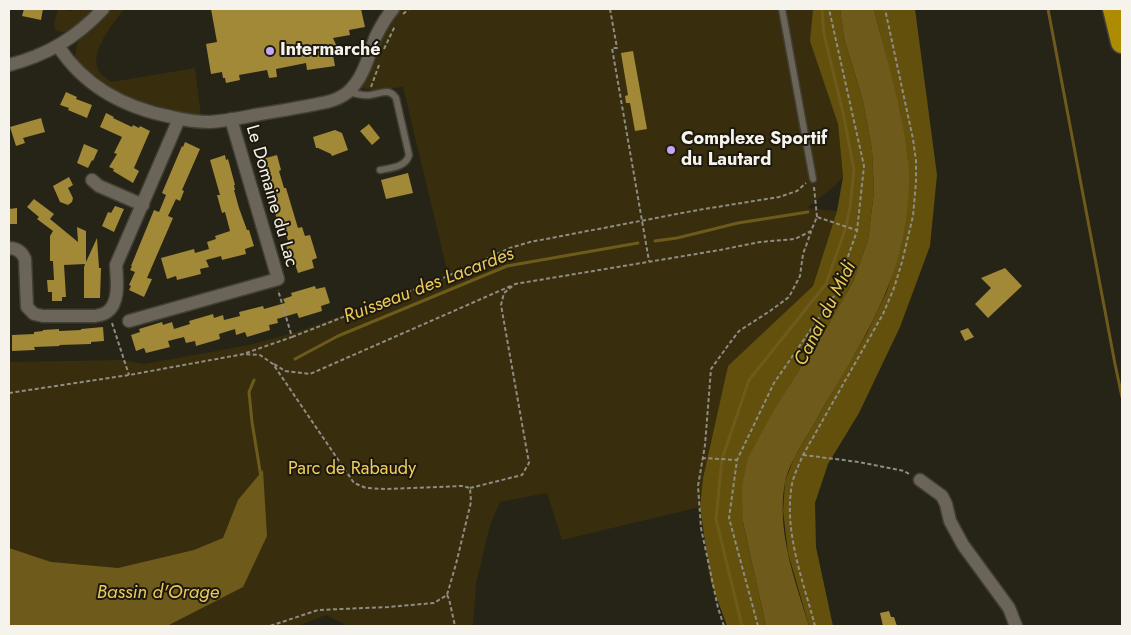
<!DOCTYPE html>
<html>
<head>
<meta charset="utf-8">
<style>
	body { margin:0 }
	#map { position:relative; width:1131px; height:635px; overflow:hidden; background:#262317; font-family:Jost,sans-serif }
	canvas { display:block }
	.frame { position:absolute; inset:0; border:10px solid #f5f3eb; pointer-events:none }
</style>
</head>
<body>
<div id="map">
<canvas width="1131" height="635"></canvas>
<div class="frame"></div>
</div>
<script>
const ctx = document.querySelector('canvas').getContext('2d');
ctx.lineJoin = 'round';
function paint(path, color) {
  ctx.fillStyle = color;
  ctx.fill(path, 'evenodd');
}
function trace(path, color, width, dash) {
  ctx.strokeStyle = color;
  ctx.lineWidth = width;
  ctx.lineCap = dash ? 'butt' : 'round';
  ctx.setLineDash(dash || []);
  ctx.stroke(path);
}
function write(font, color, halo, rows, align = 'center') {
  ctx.font = font + ' Jost,sans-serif';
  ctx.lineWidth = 4;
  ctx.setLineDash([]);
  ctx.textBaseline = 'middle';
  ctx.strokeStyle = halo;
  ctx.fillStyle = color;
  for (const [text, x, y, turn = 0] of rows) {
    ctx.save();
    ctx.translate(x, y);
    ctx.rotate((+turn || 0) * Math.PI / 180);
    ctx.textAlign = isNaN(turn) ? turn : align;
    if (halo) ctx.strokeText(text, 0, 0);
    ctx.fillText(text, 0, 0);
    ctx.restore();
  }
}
paint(new Path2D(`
	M58 9 71 11 74 9H98C86 19 72 38 55 30L54 24Z
	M110 9H124C113 24 84 57 102 75 105 78 109 80 112 82L195 68 201 116 170 112 141 105 103 87 80 66 75 57 77 44 81 38 94 28Z
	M400 9H813L811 41 838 124 843 177 836 185 807 208 837 211 813 286 728 367 703 478 700 507 562 540 547 493 500 502 490 525 476 584 473 626H348L326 615 298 626H9V362L121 360 145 364 249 345 300 331 446 277V266L403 87 375 90 361 88 383 33Z`), '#382e0e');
paint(new Path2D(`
	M813 9H840L844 38 863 101 872 150 874 192 868 240 853 282 821 337 743 522 766 626H727L711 582 700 507 703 478 728 366 813 286 837 211 843 177 838 124 810 41Z
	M874 9H915L937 175 930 246 900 327 859 413 828 464 815 503 816 547 833 626H809L788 553 783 511 785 481 794 458 867 333 887 291 900 249 908 160 900 111Z`), '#62500c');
paint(new Path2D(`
	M840 9H874C886 58 903 109 908 160 911 186 907 223 900 250 885 309 850 362 819 415 809 434 789 462 785 482 776 531 795 580 809 626H766L743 522 742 486 748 458 774 410 821 337 853 282 868 240 874 192 872 150 863 101 844 38Z
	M263 470 267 536 243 587 167 626H9V548L51 562 118 568 194 550 223 538 238 500Z`), '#6e5b1b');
trace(new Path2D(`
	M1048 9 1115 364 1122 397
	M655 241 677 238 738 223 808 212
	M295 359 338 336 507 266 638 243
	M254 380 249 392 252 422 261 477
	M742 626 716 519 722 459 749 380 826 284 846 227 850 207 854 170 844 117 824 34 822 9`), '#6e5b1b', 3);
paint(new Path2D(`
	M24 9H43L41 20 22 16Z
	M211 9H361L365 27 349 30 350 35 333 38 337 47 336 53 333 55 335 66 307 70 306 63 276 69 277 77 269 78 267 70 239 75 240 80 226 83 225 78H223L222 72 211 74 206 44 217 42Z
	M633 51 647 129 635 131 630 103H626L625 96 628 95 621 53Z
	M66 92 77 97 76 99 92 105 87 118 68 110 69 108 60 105Z
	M106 113 114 117 113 118 132 127 133 125 139 128 140 126 150 131 134 168 139 171 133 183 113 171 114 169 109 167 117 154 114 153 122 137 100 127Z
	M41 118 45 132 23 138 25 143 16 146 10 127Z
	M369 124 380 138 372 145 360 131Z
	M335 130 342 133 348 150 332 156 331 154 318 148H316L313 137Z
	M185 142 200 149 182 190 184 191 180 201 176 199 168 216 173 218 147 278 152 279 144 297 129 290 131 286 129 285 135 272 130 270 132 266H131L154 210 159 212 166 195 162 193 182 146 183 147Z
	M84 144 98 150 93 161 92 160 88 168 77 163Z
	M225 155 226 160 228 159 235 185H234L235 190H234L239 208 247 230H249L254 246 245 249 246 254 222 260 221 256 206 260 209 267 200 269 201 274 177 280 176 276 167 279 161 258 194 249 195 253 209 249 207 242 216 239 215 236 230 231 225 212 222 213 217 195H220L210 160Z
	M277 155 281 170 279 171 284 188H286L298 228 302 227 305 236 310 235 317 258 312 260 314 268 298 273 295 264 292 265 288 252 285 242 288 241 284 226 280 227 279 222 278 223 268 188H266L261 170 265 169 262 159Z
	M408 173 413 193 386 199 381 180Z
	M69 177 73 185 68 188 73 198 72 202 68 205 60 202 53 186Z
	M34 199 54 214 50 219 78 242 77 227 86 231V262L97 238 99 268H101L100 298H84V267L85 264 64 265 66 297H62V301H52V292H48L47 280H54L53 261H50V236L53 231 37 219 39 217 27 207Z
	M115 206 124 209 114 232 102 226 108 212 111 213Z
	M17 208V224H9V209Z
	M1005 268 1022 286 988 318 975 304 991 288 981 278Z
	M315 286 316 289 325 287 330 303 321 306 322 311 299 318 297 313 277 319 278 323 269 325 270 330 247 337 245 332 236 335 235 329 219 334 220 339 196 346 195 341 186 343 184 337 168 341 170 347 146 353 144 348 136 351 131 335 140 332 139 329 162 322 163 325 172 322 174 329 190 324 189 321 213 314 214 318 223 315 224 320 240 316 239 312 263 306 264 309 285 303 283 299 292 296 291 293Z
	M103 327 104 341 91 342V344L59 345 60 346 34 347 35 350 12 351V335L34 334V332L43 331V330L59 329V331L81 330V329Z
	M968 328 974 337 965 341 960 331Z
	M889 611 891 617H894L897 626H883L880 613Z`), '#a28937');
const service = new Path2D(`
	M782 9 813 179
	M349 92C356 94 363 96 370 95 380 94 389 87 396 98L409 155C406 167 391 168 380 170`);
const minor = new Path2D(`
	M58 46C84 86 125 108 172 117 184 120 197 122 210 122 225 121 240 118 255 115 279 111 303 107 327 102 335 100 342 97 348 92 364 78 369 54 376 36 381 26 386 17 393 9
	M9 65C47 55 76 38 103 9
	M92 180 99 186 143 205
	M9 248C17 248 22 252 25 259L27 307 34 314 43 316H95C99 315 103 315 107 312 120 303 117 280 116 265L179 119
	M129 321 278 279 231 119
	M920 480 942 496 946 504 950 521 963 545 1009 608 1016 626`);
const motorway = new Path2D(`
	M1114 9 1122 42`);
trace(service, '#423f36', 9);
trace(minor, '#423f36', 15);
trace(motorway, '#423f36', 25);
trace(new Path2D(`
	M610 9 617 48H612L649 261
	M403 14 409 9
	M384 49 395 26
	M371 87 379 65
	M814 187 817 217
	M112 323 129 375
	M292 337 441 279 510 248 530 242 698 210 779 197 797 191 806 183
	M246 353 292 337 278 290
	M274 364 285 371 310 374 513 285
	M9 393 129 375 244 354 260 355 273 364 354 483 366 488 385 489 462 486 470 488 471 502 456 564 447 595 434 603 388 607 318 610 270 626
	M803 455 859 462 904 471 911 475
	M702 458 737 460
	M470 488 522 475 529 463 501 305 504 293 515 284 720 250 760 242 795 239 811 231 817 217 856 230
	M447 595 449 599 455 626
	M724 626 718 608 701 528 698 486 705 445 711 369 729 344 739 331 770 311 789 297 800 276 803 254 811 232
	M758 626 729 518 737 460 774 383 834 296 857 231 864 166 829 9
	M815 626C804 584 785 535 791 491 792 478 798 467 803 455L883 314 894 288 902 262 913 216 916 182V161L913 139 885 9`), '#8f8d83', 2, [4, 2.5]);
trace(service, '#6a6558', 6);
trace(minor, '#6a6558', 12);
trace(motorway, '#ad8c01', 22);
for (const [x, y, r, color] of [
	[270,51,5,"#c4a7f1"],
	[671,150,5,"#c4a7f1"]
]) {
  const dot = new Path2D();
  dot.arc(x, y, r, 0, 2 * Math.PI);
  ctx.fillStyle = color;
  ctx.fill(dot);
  trace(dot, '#1d190e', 2);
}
write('bold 18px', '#f5f3eb', '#1d190e', [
	["Intermarché",280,51],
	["Complexe Sportif",681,140],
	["du Lautard",681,161]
], 'left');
write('18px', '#f5f3eb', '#1d190e', [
	["Le Domaine du Lac",271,196,74]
]);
write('18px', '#f0cd5e', '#1d190e', [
	["Parc de Rabaudy",352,470]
]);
write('italic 19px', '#ebc959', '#1d190e', [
	["Ruisseau des Lacardes",429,286,-21],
	["Canal du Midi",826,314,-63],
	["Bassin d'Orage",158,593]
]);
</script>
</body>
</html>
